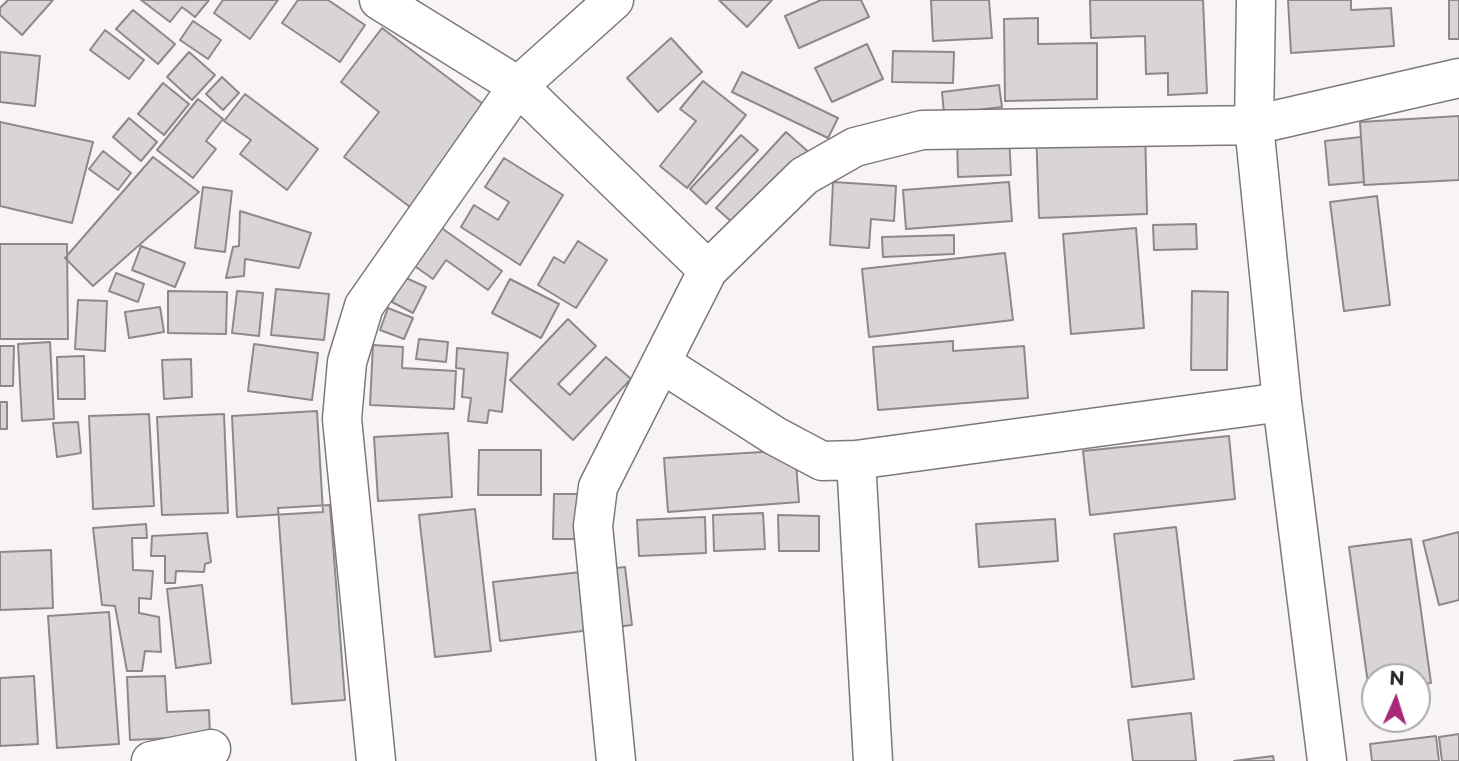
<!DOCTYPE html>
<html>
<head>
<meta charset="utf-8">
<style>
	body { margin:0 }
	#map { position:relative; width:1459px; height:761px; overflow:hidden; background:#f8f4f6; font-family:Montserrat,sans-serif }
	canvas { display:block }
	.north { position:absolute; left:1361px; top:663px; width:70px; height:70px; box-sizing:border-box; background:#fff; border:2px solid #aaa9a9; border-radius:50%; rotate:3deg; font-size:19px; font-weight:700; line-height:28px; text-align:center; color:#2a2929 }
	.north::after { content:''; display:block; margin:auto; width:24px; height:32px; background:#a82979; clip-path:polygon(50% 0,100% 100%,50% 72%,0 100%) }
</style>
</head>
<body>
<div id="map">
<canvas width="1459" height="761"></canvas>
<div class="north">N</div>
</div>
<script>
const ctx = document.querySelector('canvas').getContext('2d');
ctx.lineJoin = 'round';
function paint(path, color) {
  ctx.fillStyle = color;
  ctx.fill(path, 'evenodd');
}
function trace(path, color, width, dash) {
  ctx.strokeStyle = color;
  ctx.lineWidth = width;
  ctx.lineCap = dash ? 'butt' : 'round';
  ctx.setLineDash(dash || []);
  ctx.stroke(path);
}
const building = new Path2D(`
	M8 0H53L22 35 0 15V8Z
	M141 0H209L195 17 182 7 170 22Z
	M223 0H278L250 39 214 13Z
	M298 0H328L365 25 340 62 282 23Z
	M719 0H772L747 27Z
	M821 0H861L869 17 799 48 785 16Z
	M931 0H989L992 38 933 41Z
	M1090 0H1203L1207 93 1168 95V73L1146 74 1145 36 1091 38Z
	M1288 0H1351V10L1391 8 1394 46 1291 53Z
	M1449 0H1459V39H1449Z
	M133 10 175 44 158 64 116 29Z
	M1038 18V44L1097 43V99L1005 101 1004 19Z
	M193 21 221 40 208 59 180 40Z
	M382 28 487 107 410 207 344 157 379 112 341 82Z
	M105 30 144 60 129 79 90 50Z
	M671 38 702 72 658 112 627 78Z
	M867 44 883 79 832 102 815 68Z
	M893 51 954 52 953 83 892 82Z
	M0 52 40 56 35 106 0 102Z
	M189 52 215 75 192 100 167 77Z
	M742 72 838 118 828 138 732 92Z
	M222 77 239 93 223 110 206 94Z
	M703 81 746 115 687 188 660 166 696 121 680 109Z
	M163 83 189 104 164 135 138 114Z
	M999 85 1002 107 944 114 942 92Z
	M245 94 318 149 287 190 240 154 251 140 224 121Z
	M198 99 223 119 206 141 216 149 193 178 157 150Z
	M1459 116V180L1364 185 1360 122Z
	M129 118 157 142 141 161 113 137Z
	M0 122 93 142 72 223 0 206Z
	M1145 125 1147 214 1039 218 1036 128Z
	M786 132 813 156 743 232 716 208Z
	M741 135 758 150 706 204 690 189Z
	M1009 135 1011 175 958 177 957 137Z
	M1361 137 1364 182 1329 185 1325 141Z
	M103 151 131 173 118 190 89 169Z
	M153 157 199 192 93 286 65 258Z
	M504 158 563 195 520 265 461 227 474 205 498 220 509 202 485 187Z
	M833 182 896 186 894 221 871 219 869 248 830 245Z
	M1009 182 1012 221 906 229 903 190Z
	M203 187 232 191 225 252 195 248Z
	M1377 196 1390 305 1344 311 1330 202Z
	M240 211 311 233 299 268 245 259 244 276 226 278 233 247 239 246Z
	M436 224 502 271 488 290 446 260 433 279 409 262Z
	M1196 224 1197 249 1154 250 1153 225Z
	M1136 228 1144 328 1071 334 1063 234Z
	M954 235V254L883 257 882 237Z
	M578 241 607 260 576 308 538 285 554 257 564 263Z
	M0 244H67L68 339H0Z
	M141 246 185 263 175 287 132 270Z
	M1005 253 1013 320 869 337 862 269Z
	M116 273 144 284 138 302 109 291Z
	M404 277 426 287 413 313 392 302Z
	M510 279 559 304 541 338 492 313Z
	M276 289 329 294 324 340 271 335Z
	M168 291 227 292 226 334 168 333Z
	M237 291 263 293 259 336 232 333Z
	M1192 291 1228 292 1227 370H1191Z
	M78 300 107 301 105 351 75 349Z
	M160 307 164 332 129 338 125 312Z
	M388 308 413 318 404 339 380 330Z
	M568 319 596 346 558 384 570 395 606 357 631 379 573 440 510 380Z
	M419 339 448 342 446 362 416 359Z
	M953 341V351L1024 346 1028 398 878 410 873 347Z
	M50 342 54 419 22 421 18 344Z
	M254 344 318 353 312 400 248 391Z
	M373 345 403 347 402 368 456 371 454 409 370 405Z
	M0 346H14L13 386H0Z
	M457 348 508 353 502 412 489 410 487 423 468 421 471 398 462 397 464 369 456 368Z
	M84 356 85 399H58L57 357Z
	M191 359 192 397 164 399 162 360Z
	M0 402H7V429H0Z
	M317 411 323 512 237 517 232 416Z
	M149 414 154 506 93 509 89 416Z
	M224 414 228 513 162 515 157 417Z
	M78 422 81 453 57 457 53 423Z
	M448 433 452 497 378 501 374 437Z
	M1229 436 1235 499 1090 515 1083 451Z
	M479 450H541V495H478Z
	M795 450 799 502 668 512 664 458Z
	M554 494H580L579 539H553Z
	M330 505 345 700 292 704 278 508Z
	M475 509 491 651 435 657 419 515Z
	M763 513 765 549 714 551 713 515Z
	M778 515 819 516V551H779Z
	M705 517 706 553 639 556 637 520Z
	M1055 519 1058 561 979 567 976 524Z
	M146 524 147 538H132L133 570 153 571 151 599 139 598V613L159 617 161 652 145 651 142 671H127L115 606 102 605 93 528Z
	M1176 527 1194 679 1132 687 1114 534Z
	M1459 532V600L1439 605 1423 541Z
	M207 533 211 562 205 564 204 572 176 571 175 583H165V556H151L152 536Z
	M1411 539 1431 683 1417 685V677H1375V690L1369 691 1349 547Z
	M51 550 53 608 0 610V552Z
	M625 567 632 625 500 641 493 582Z
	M202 585 211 663 176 668 167 589Z
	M109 612 119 744 57 748 48 616Z
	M34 676 38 744 0 746V678Z
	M165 676 167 712 209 710 210 736 130 740 127 677Z
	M1191 713 1196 761H1133L1128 720Z
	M1459 734V761H1442L1439 737Z
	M1436 736 1439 761H1372L1370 744Z
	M1273 756 1274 761H1234Z`);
paint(building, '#d9d4d6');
trace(building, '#8d898b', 2);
const minor = new Path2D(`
	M379 0 518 86 708 270
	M1256 0 1254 125 1282 402 1327 761
	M661 363 775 436 822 461 856 460 1282 402
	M856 460 873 761
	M151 761 211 749
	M376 761 342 419 347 362 364 306 518 86 614 0
	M616 761 593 526 598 487 708 270 804 176 855 147 922 130 1254 125 1459 78`);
trace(minor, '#7d797b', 41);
trace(minor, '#fff', 38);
</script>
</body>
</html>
